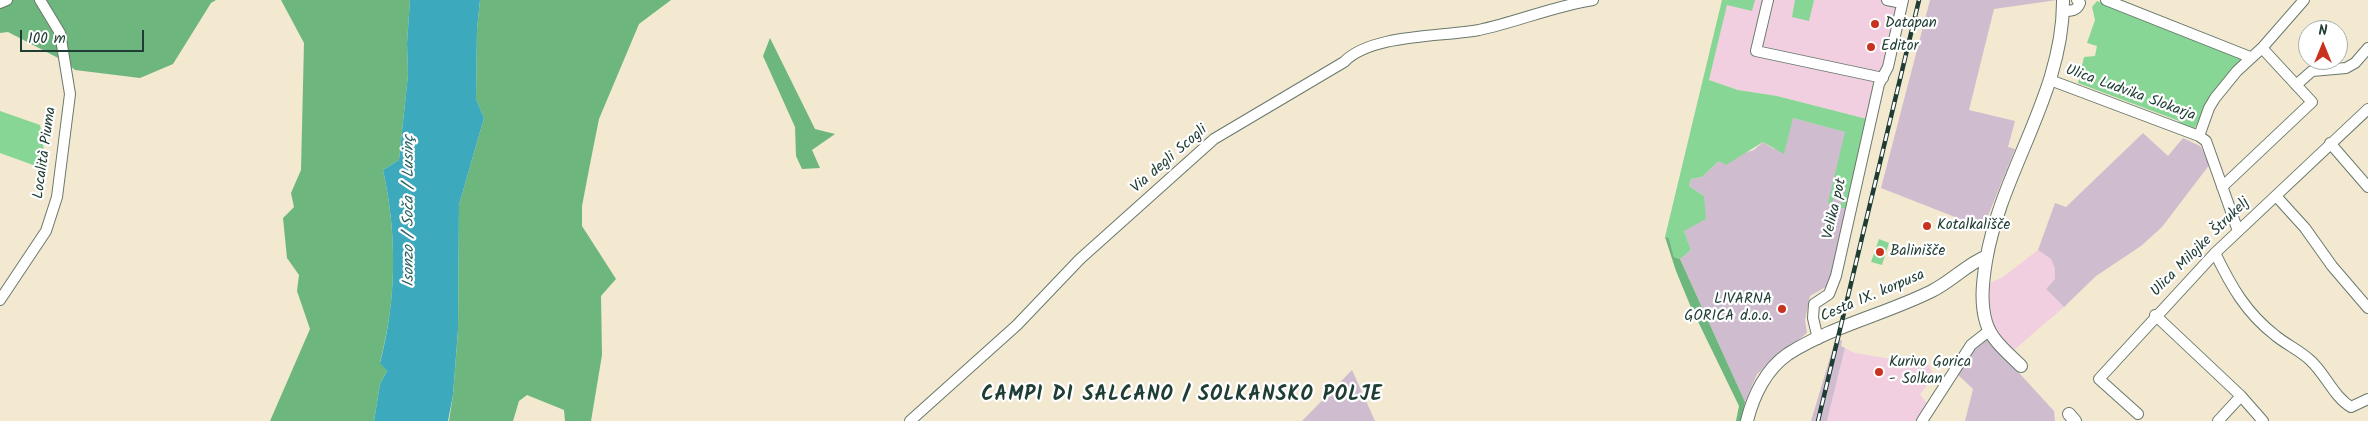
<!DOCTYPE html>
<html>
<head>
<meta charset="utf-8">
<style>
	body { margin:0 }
	#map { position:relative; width:2368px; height:421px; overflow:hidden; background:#f3e8d0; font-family:Kalam,sans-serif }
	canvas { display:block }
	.north { position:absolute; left:2298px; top:20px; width:50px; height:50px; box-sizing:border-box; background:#fff; border:1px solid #a5b1ae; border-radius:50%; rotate:0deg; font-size:14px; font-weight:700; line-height:20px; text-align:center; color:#1f3d34 }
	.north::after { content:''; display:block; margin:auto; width:18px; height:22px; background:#c8321e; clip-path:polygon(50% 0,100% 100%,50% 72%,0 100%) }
	.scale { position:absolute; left:20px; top:30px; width:124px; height:22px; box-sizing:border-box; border:2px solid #1f3d34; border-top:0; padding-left:6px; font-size:15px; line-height:18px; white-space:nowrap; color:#1f3d34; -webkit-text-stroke:4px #fff; paint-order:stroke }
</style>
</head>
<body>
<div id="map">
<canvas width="2368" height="421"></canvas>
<div class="north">N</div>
<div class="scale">100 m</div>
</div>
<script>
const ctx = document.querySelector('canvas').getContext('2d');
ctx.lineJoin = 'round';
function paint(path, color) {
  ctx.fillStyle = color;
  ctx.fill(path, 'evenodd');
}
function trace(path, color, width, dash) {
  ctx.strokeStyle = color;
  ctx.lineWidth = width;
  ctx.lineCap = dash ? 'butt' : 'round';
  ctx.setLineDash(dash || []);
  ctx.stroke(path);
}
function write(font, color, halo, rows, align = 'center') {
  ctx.font = font + ' Kalam,sans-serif';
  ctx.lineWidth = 4.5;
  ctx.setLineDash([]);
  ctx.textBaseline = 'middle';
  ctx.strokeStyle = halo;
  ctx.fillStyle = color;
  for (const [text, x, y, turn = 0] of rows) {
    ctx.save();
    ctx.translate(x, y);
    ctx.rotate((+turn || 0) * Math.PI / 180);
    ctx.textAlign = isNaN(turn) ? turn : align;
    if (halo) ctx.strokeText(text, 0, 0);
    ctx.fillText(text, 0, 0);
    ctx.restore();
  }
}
paint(new Path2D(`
	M1728 0H1899L1887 66 1867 119 1777 96 1738 90 1709 80Z
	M2038 250 2051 259 2055 269V279L2046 289 2064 307 2014 350 2001 336 1993 324 1988 291 1990 283 2003 277Z
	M1845 348 1855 353 1929 365 1934 377 1920 394 1928 405 1918 421H1827Z`), '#f2cfe0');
paint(new Path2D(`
	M1930 0H2057L1994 9 1969 110 2015 121 2008 147 2015 149 1983 228 1881 188Z
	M1793 118 1846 132 1843 145 1841 188 1851 191 1829 285 1810 296 1805 320 1807 333 1757 374 1745 402 1680 259 1691 250 1684 231 1704 207V196L1689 186 1691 179 1702 177 1719 161 1754 150 1763 142 1774 149Z
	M2143 133 2168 156 2183 138 2200 146 2210 164 2162 227 2141 246 2096 276 2064 307 2046 289 2055 279V269L2051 259 2038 250 2055 203 2066 207Z
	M1987 338 2054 411 2055 421H1965L1973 389 1957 374 1973 349Z
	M1842 340 1841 346 1845 348 1827 421H1811L1835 341Z
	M1352 370 1375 421H1302Z`), '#cfbdcf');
paint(new Path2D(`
	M1722 0H1755L1752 11 1727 5 1709 80 1738 90 1777 96 1867 119 1847 208H1840L1846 188H1841L1831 203H1828L1845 132 1793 118 1784 154 1763 142 1726 165 1719 161 1702 177 1691 179 1689 186 1704 196 1706 219 1684 231 1691 250 1680 259 1674 257 1669 238 1665 237Z
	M1795 0H1814L1809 21 1792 17Z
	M2097 1 2237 55 2240 59V63L2206 108 2193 131 2178 126 2179 121 2078 83 2084 57 2095 56 2097 46 2087 43 2095 20 2092 7Z
	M0 111 40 125 47 170 0 153Z
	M1879 239 1889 243 1882 265 1871 262Z`), '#87d695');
paint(new Path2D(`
	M0 0H216L211 3 173 64 140 78 75 70 64 61 8 32 0 33Z
	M281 0H410L407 43 408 75 399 160 383 170C397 234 397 299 380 362L387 371 380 384 374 421H270L310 329 297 291 299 275 287 258 283 218 294 207 291 193 301 170 304 43Z
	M480 0H671L639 24 599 119 591 159 582 206V226L616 279 601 296 602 355 591 421H565L564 410 527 395 519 401 513 421H449L453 395 458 331 459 205 484 118 476 99 477 29Z
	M770 38 815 129 835 134 812 150 820 168 802 169 796 156 795 127 763 56Z
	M1665 237 1669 238 1674 257 1680 259 1745 402 1741 421H1736L1739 406 1690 305 1676 271Z`), '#6db77e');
paint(new Path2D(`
	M410 0H480L477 29 476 99 484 118 459 205 458 330 453 395 448 421H374L380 384 387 371 380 363C397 299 397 233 383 170L399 160 408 75 407 43Z`), '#3ca9bc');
const minor = new Path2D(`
	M1768 0 1756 51 1883 78
	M1887 0 1902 3
	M2106 0 2250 57
	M0 3 7 0
	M2063 11C2071 11 2077 11 2080 3L2077 0
	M2050 80 2199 136 2206 141 2238 231
	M2296 85 2312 71 2346 68 2355 63 2368 48
	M2199 136 2209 108 2215 98 2237 71 2262 48 2304 0
	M2330 143 2368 187
	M2222 187 2312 102 2262 48
	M2276 196 2305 228 2332 266 2368 308
	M2215 253C2231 286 2246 313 2276 336 2287 345 2301 351 2311 361 2326 375 2334 397 2351 407L2368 399
	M0 300 46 231 57 197 70 94 60 33 40 0
	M2155 315 2241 396 2263 421
	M1818 339 1813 318 1814 304 1829 294 1836 276 1879 84 1888 67 1903 0
	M2138 414 2099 379 2215 253 2368 109
	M910 421 1017 325 1080 259 1214 139 1344 62C1371 34 1441 37 1479 30 1517 22 1554 6 1593 0
	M1922 421 1971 345 1990 330
	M2218 421 2241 396`);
const major = new Path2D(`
	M2021 366C2008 353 1991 340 1986 322 1980 302 1983 280 1986 261 2001 171 2064 93 2063 0
	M2069 414 2075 421
	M1747 421C1753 396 1766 369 1788 354 1832 326 1886 314 1932 291 1952 281 1967 264 1987 256`);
trace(minor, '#69796b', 12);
trace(major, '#69796b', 14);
trace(minor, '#fff', 10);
trace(major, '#fff', 12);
const rail = new Path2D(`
	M1818 421 1919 0`);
trace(rail, '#1f3d34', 4.5);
trace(rail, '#fff', 2.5, [8]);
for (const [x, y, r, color] of [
	[1875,24,5,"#c8321e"],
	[1871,47,5,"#c8321e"],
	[1927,226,5,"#c8321e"],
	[1880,252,5,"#c8321e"],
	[1782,309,5,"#c8321e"],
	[1879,372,5,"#c8321e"]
]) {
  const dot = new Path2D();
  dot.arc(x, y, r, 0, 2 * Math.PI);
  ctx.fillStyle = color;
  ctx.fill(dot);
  trace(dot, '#fff', 2);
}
write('15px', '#1f3d34', '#fff', [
	["Datapan",1885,24],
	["Editor",1881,47],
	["Kotalkališče",1937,226],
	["Balinišče",1890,252],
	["LIVARNA",1772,300,"right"],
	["GORICA d.o.o.",1772,317,"right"],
	["Kurivo Gorica",1889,363],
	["- Solkan",1889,380]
], 'left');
write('15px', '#1f3d34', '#fff', [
	["Ulica Ludvika Slokarja",2130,94,20],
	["Località Piuma",46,153,-82],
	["Via degli Scogli",1170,160,-41],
	["Velika pot",1836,209,-77],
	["Ulica Milojke Štrukelj",2201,248,-45],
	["Cesta IX. korpusa",1873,297,-23]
]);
write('italic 16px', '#296364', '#fff', [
	["Isonzo / Soča / Lusinç",410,211,-90]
]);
ctx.letterSpacing = '1px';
write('bold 20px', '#1f3d34', '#fff', [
	["CAMPI DI SALCANO / SOLKANSKO POLJE",1182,397]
]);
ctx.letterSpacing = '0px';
</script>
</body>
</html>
